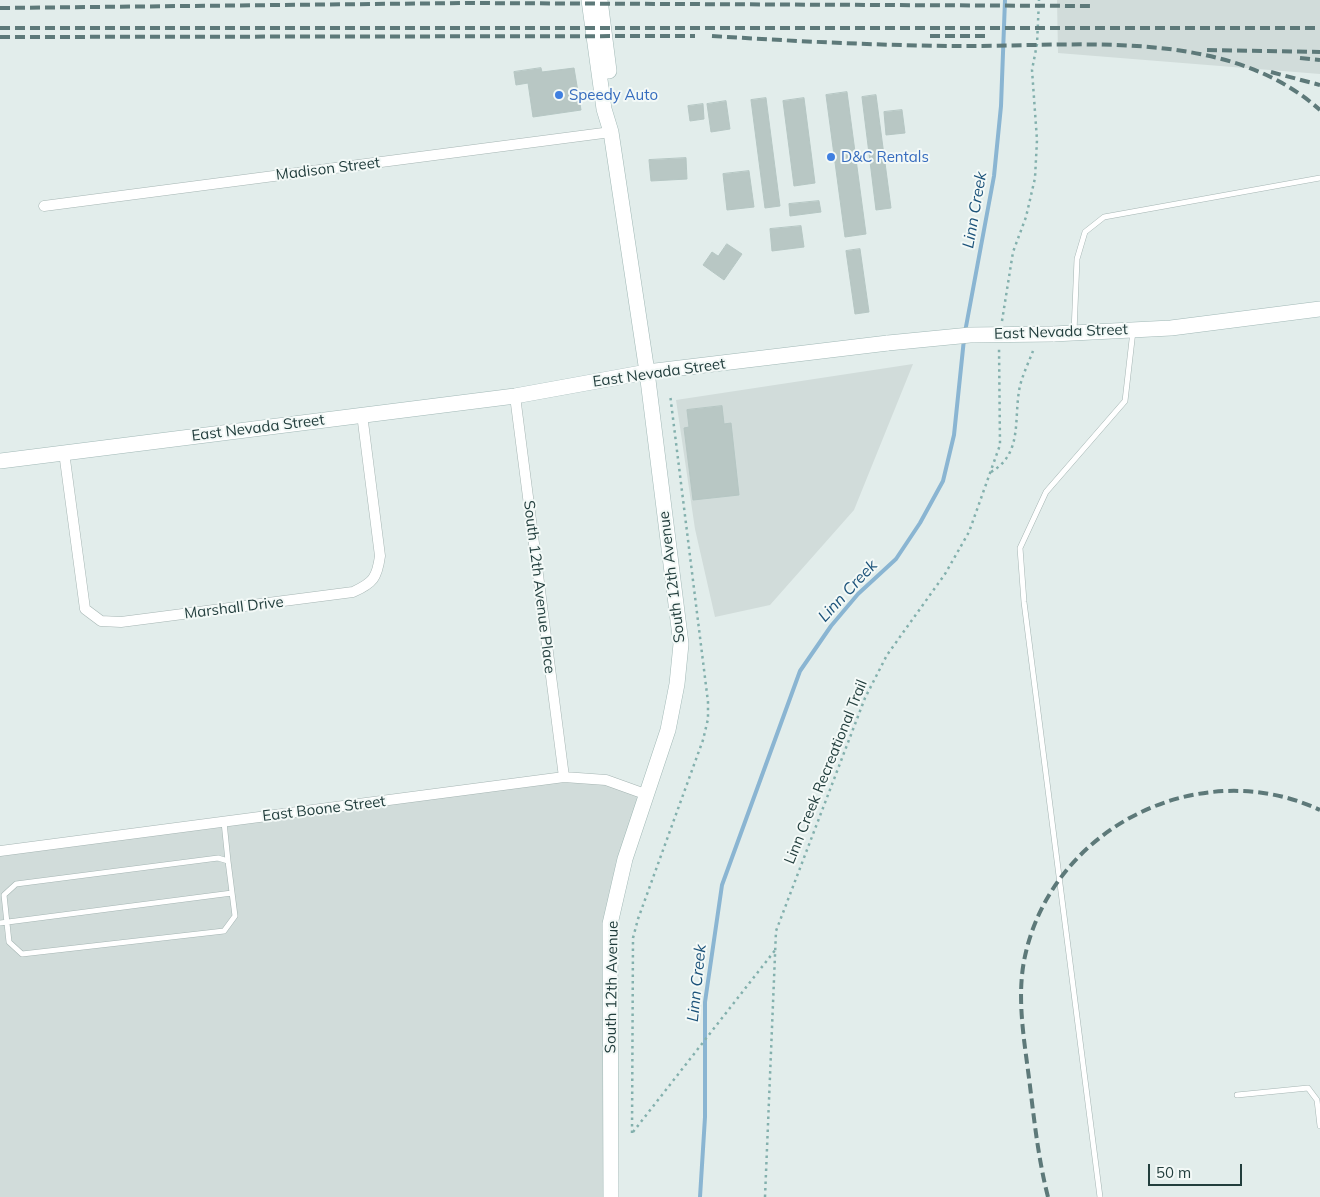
<!DOCTYPE html>
<html>
<head>
<meta charset="utf-8">
<style>
	body { margin:0 }
	#map { position:relative; width:1320px; height:1197px; overflow:hidden; background:#e2edeb; font-family:Mulish,sans-serif }
	canvas { display:block }
	.scale { position:absolute; left:1148px; top:1164px; width:94px; height:22px; box-sizing:border-box; border:2px solid #223e3d; border-top:0; padding-left:6px; font-size:15px; line-height:18px; white-space:nowrap; color:#223e3d; -webkit-text-stroke:4px #f3f9f7; paint-order:stroke }
</style>
</head>
<body>
<div id="map">
<canvas width="1320" height="1197"></canvas>
<div class="scale">50 m</div>
</div>
<script>
const ctx = document.querySelector('canvas').getContext('2d');
ctx.lineJoin = 'round';
function paint(path, color) {
  ctx.fillStyle = color;
  ctx.fill(path, 'evenodd');
}
function trace(path, color, width, dash) {
  ctx.strokeStyle = color;
  ctx.lineWidth = width;
  ctx.lineCap = dash ? 'butt' : 'round';
  ctx.setLineDash(dash || []);
  ctx.stroke(path);
}
function write(font, color, halo, rows, align = 'center') {
  ctx.font = font + ' Mulish,sans-serif';
  ctx.lineWidth = 4;
  ctx.setLineDash([]);
  ctx.textBaseline = 'middle';
  ctx.strokeStyle = halo;
  ctx.fillStyle = color;
  for (const [text, x, y, turn = 0] of rows) {
    ctx.save();
    ctx.translate(x, y);
    ctx.rotate((+turn || 0) * Math.PI / 180);
    ctx.textAlign = isNaN(turn) ? turn : align;
    if (halo) ctx.strokeText(text, 0, 0);
    ctx.fillText(text, 0, 0);
    ctx.restore();
  }
}
paint(new Path2D(`
	M1057 0H1320V74L1058 53Z
	M913 364 854 510 770 605 715 617 695 529 676 400Z
	M564 777 606 780 645 794 610 924 611 1197H0V851Z`), '#d1dcda');
trace(new Path2D(`
	M965 332 994 176 1001 106 1005 0
	M700 1197 705 1117V1002L722 885 800 671 831 626 858 594 896 559 920 523 943 481 954 435 964 339`), '#8ab5d2', 4);
const building = new Path2D(`
	M541 68 542 72 574 68 581 110 533 117 528 83 516 85 514 72Z
	M847 92 866 234 845 237 826 95Z
	M876 95 891 208 876 210 862 97Z
	M766 98 780 206 765 208 751 100Z
	M804 98 815 183 794 186 783 101Z
	M726 101 730 129 711 132 707 104Z
	M703 104 704 119 690 121 688 106Z
	M902 110 905 133 886 135 884 112Z
	M686 158 687 179 651 181 649 160Z
	M749 171 754 207 727 210 723 174Z
	M819 201 821 212 790 216 789 204Z
	M801 226 804 247 772 251 770 229Z
	M727 244 742 254 724 280 703 265 712 252 718 256Z
	M860 249 869 312 855 314 846 251Z
	M722 406 724 424 731 423 739 495 693 500 684 428 689 427 687 410Z`);
paint(building, '#b8c7c4');
trace(building, '#b5c6c3', 1);
const lane = new Path2D(`
	M1074 332 1077 259 1085 232 1104 217 1320 178
	M224 822 228 861
	M218 858 228 861 235 916 224 931 22 954 9 942 4 895 16 884Z
	M0 923 232 893
	M1237 1095 1308 1088 1317 1100 1320 1126
	M1100 1197 1024 602 1020 548 1046 492 1125 401 1133 331`);
const street = new Path2D(`
	M44 206 611 132
	M515 396 564 777
	M64 452 85 609 101 621 121 622 353 592C373 583 377 578 380 556L362 414
	M0 851 564 777 606 780 645 794`);
const secondary = new Path2D(`
	M589 0 604 109 611 132 647 372 681 644 677 684 668 730 625 859 610 924 611 1197
	M600 0 609 71
	M1053 334 1171 328 1320 309
	M0 461 515 396 647 372 888 343`);
trace(lane, '#a5b5b3', 6);
trace(street, '#a5b5b3', 11);
trace(secondary, '#a1b8b6', 16);
trace(new Path2D(`
	M1002 321 1013 252 1026 217 1035 178 1037 140 1032 70 1037 44 1039 0
	M991 472C1022 454 1014 422 1019 391 1021 378 1028 364 1033 351
	M633 1132 776 949
	M632 1133 633 938 638 919 703 740 708 719V702L670 394
	M765 1197 776 931 865 698 887 655 945 574 969 532 1000 445 999 346`), '#83b0ad', 2.5, [2.5, 4]);
trace(lane, '#fff', 5);
trace(street, '#fff', 10);
trace(secondary, '#fff', 15);
trace(new Path2D(`
	M0 8 466 3 1091 6
	M0 28H1320
	M712 36C791 41 870 45 949 46 1069 48 1224 24 1320 110
	M930 36H988
	M0 37 695 36
	M1207 50 1320 52
	M1300 58 1320 60
	M1271 72 1320 85
	M1048 1197C1038 1158 1034 1118 1029 1078 1024 1039 1017 999 1024 961 1049 829 1199 753 1320 810`), '#5d7979', 4, [10, 5]);
const secondaryBridge = new Path2D(`
	M888 343 970 335 1053 334`);
trace(secondaryBridge, '#a1b8b6', 16, []);
trace(secondaryBridge, '#fff', 15);
for (const [x, y, r, color] of [
	[559,95,5,"#3f7fe0"],
	[831,157,5,"#3f7fe0"]
]) {
  const dot = new Path2D();
  dot.arc(x, y, r, 0, 2 * Math.PI);
  ctx.fillStyle = color;
  ctx.fill(dot);
  trace(dot, '#f3f9f7', 2);
}
write('15px', '#366cbe', '#f3f9f7', [
	["Speedy Auto",569,95],
	["D&C Rentals",841,157]
], 'left');
write('15px', '#223e3d', '#f3f9f7', [
	["Madison Street",328,169,-7],
	["East Nevada Street",1061,332,-2],
	["East Nevada Street",659,373,-8],
	["East Nevada Street",258,428,-7],
	["South 12th Avenue",672,577,-97],
	["South 12th Avenue Place",539,587,83],
	["Marshall Drive",234,608,-7],
	["Linn Creek Recreational Trail",826,772,-68],
	["East Boone Street",324,809,-7],
	["South 12th Avenue",612,987,-89]
]);
write('italic 16px', '#1c537a', '#f3f9f7', [
	["Linn Creek",975,210,-80],
	["Linn Creek",848,591,-47],
	["Linn Creek",697,983,-84]
]);
</script>
</body>
</html>
